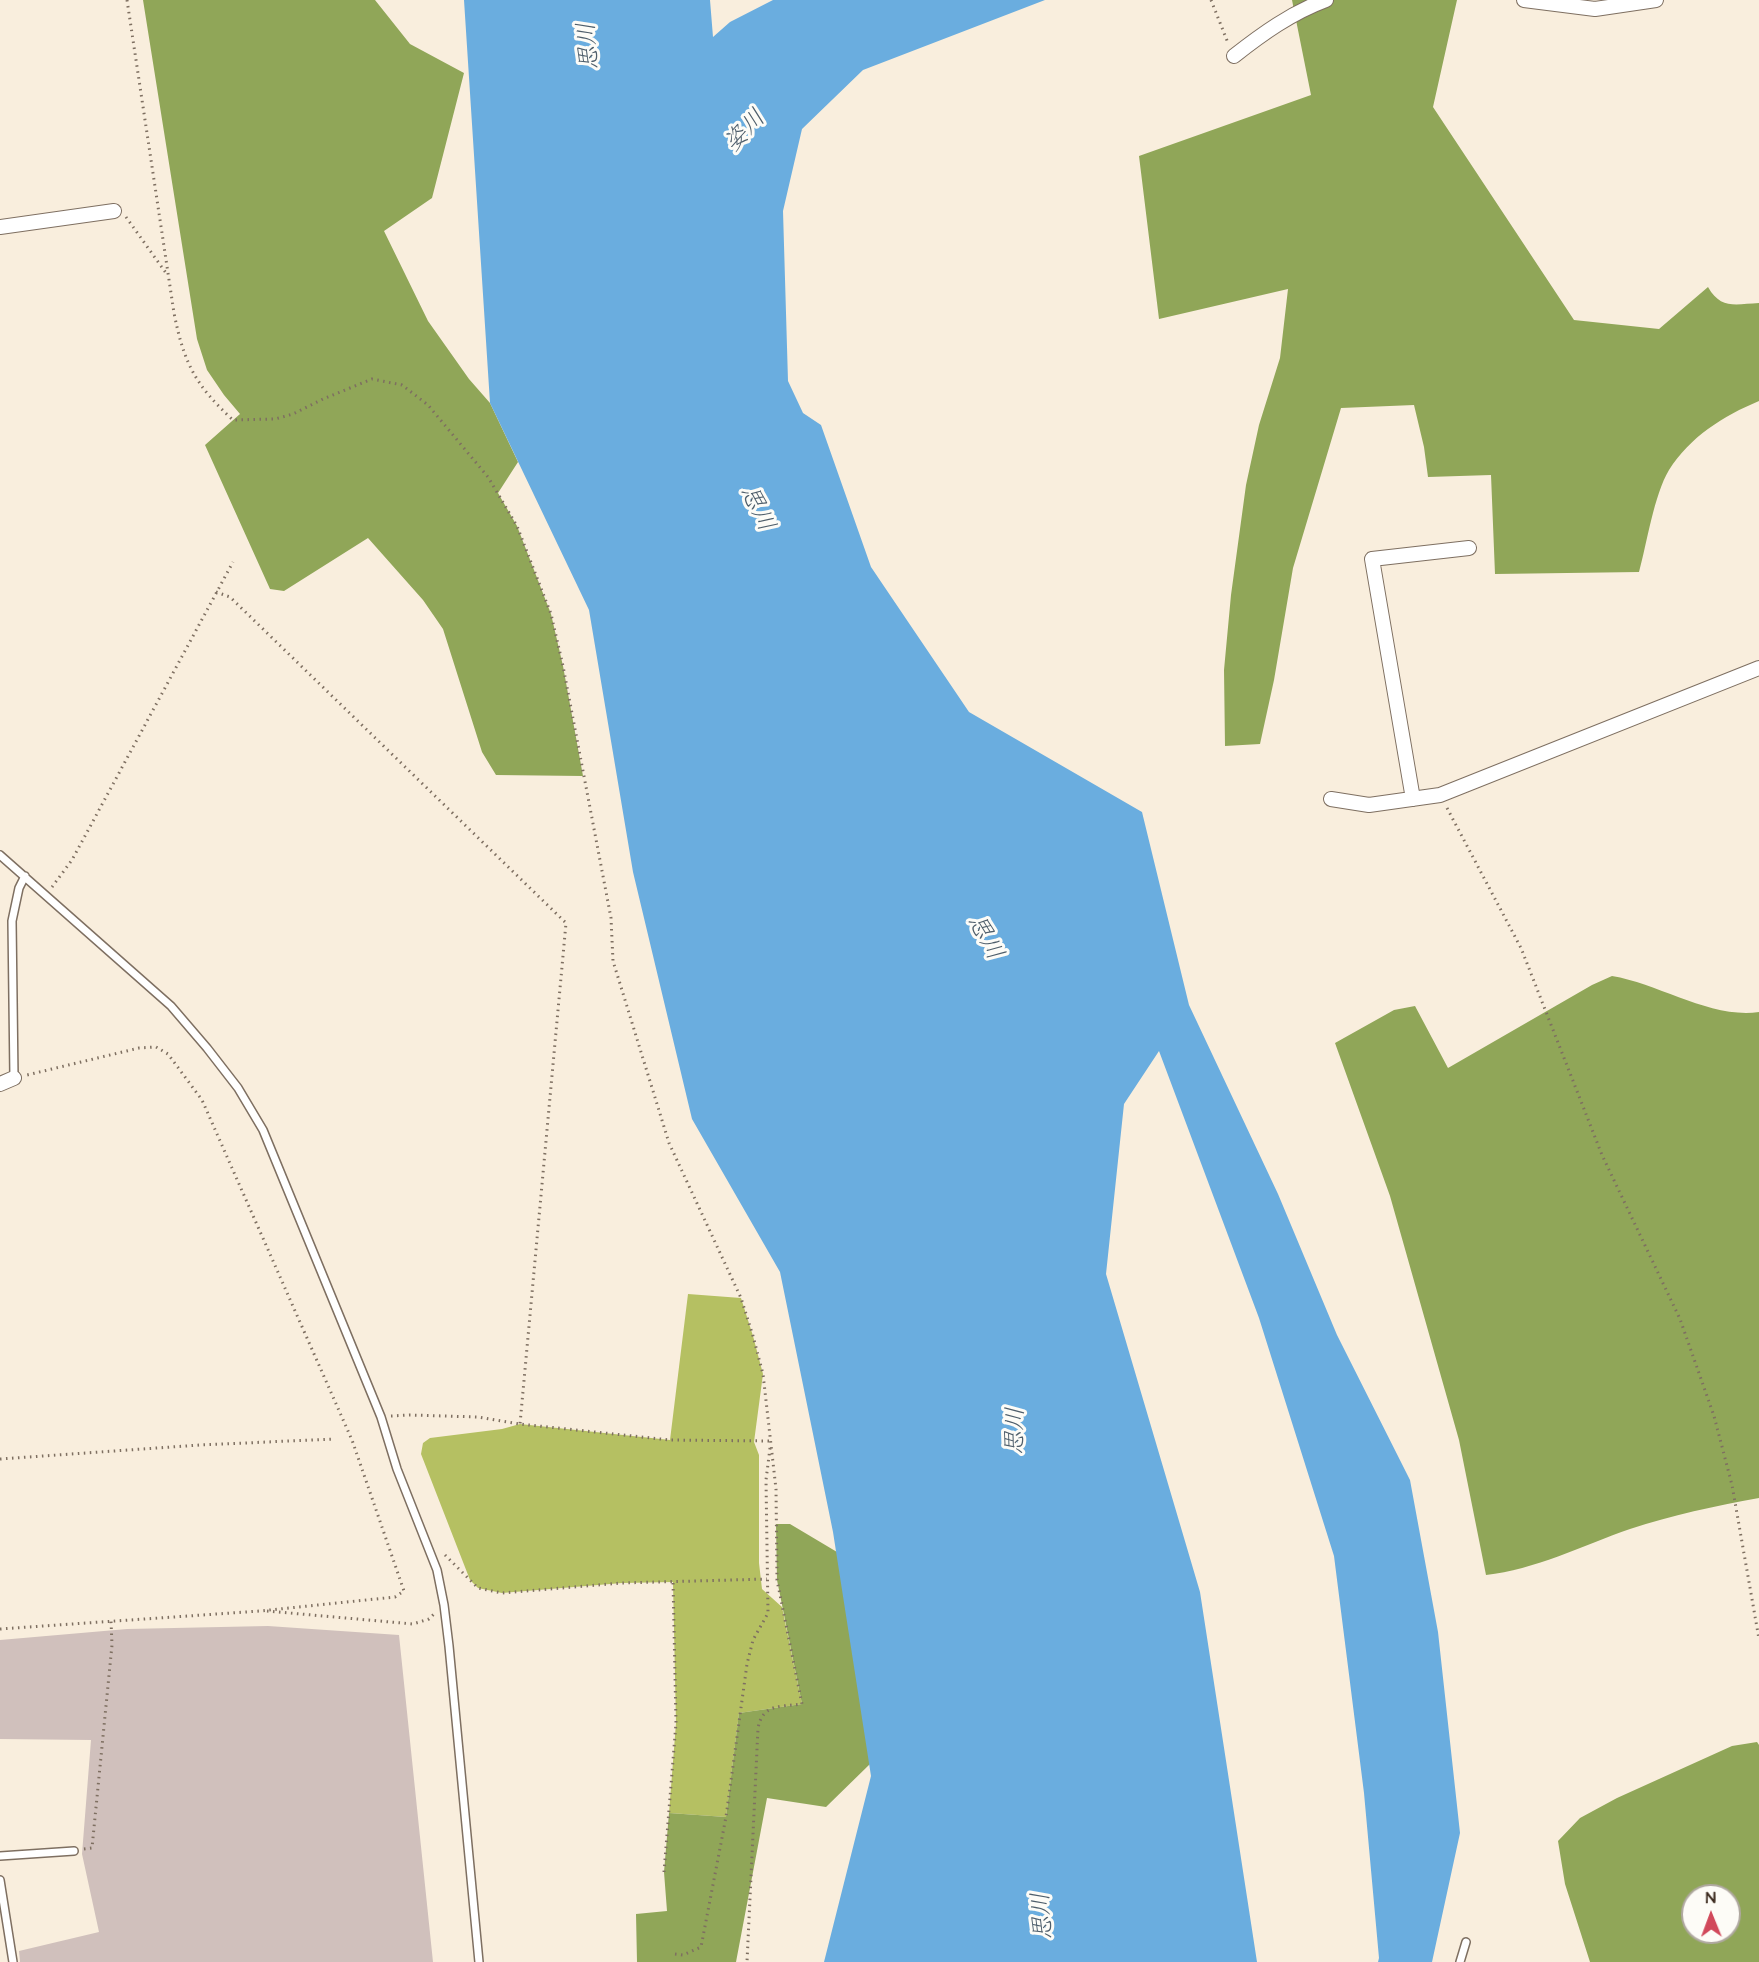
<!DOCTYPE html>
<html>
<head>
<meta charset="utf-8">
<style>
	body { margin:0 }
	#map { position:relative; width:1759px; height:1962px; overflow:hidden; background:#f9eedd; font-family:"Architects Daughter",sans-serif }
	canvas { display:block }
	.north { position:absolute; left:1681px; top:1884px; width:60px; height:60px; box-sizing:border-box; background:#fdfcf7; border:2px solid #afa8a0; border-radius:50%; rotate:359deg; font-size:16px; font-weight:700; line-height:24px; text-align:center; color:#3b2a1e }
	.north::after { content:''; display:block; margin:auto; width:21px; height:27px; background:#d1495b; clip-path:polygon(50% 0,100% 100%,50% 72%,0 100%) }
</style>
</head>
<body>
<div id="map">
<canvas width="1759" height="1962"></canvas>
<div class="north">N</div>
</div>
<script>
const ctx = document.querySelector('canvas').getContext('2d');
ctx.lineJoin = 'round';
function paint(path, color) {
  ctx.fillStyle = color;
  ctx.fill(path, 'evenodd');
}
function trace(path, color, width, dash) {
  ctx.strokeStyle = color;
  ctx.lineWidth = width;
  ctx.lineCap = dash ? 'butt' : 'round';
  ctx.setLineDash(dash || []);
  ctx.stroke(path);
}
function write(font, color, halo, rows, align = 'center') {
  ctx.font = font + ' "Architects Daughter","Klee One",sans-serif';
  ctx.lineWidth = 6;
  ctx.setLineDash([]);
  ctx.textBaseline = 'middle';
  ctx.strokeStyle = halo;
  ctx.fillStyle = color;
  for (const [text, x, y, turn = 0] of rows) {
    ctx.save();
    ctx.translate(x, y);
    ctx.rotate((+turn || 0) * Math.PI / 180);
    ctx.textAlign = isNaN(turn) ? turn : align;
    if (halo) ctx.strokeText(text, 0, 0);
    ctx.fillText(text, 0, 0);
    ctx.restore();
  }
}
paint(new Path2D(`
	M268 1626 399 1635 433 1962H20L19 1951 99 1932 82 1854 91 1740 0 1739V1640L127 1629Z`), '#d0c0bc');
paint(new Path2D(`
	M688 1294 741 1298 753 1336 763 1374 754 1442 759 1455V1563L762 1589 782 1607 802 1704 739 1713 726 1817 669 1813 676 1723 673 1582 622 1583 502 1593 478 1588 470 1580 421 1454 423 1443 430 1438 502 1429 520 1424 670 1440Z`), '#b5c062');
paint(new Path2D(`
	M143 0H375L410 44 464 73 432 198 384 231 428 321 469 379 490 403 518 462 498 493 517 526 551 614 563 666 583 776 496 775 482 752 443 629 423 600 368 538 284 591 270 589 205 445 240 414 224 395 207 370 197 339Z
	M1292 0H1457L1433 107 1574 320 1659 329 1708 287C1721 310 1736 304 1759 303V401C1723 416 1690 437 1669 470 1654 495 1647 543 1639 572L1495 574 1491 475 1428 477 1424 447 1414 405 1341 408 1293 568 1274 680 1260 744 1225 746 1224 670 1231 595 1246 485 1259 425 1280 358 1288 289 1159 319 1139 156 1311 95Z
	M1612 976C1660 984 1711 1019 1759 1012V1498C1715 1506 1672 1515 1630 1529 1584 1545 1534 1570 1486 1575L1459 1440 1390 1196 1335 1043 1394 1010 1415 1006 1448 1068 1592 985Z
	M776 1524H790L837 1552 870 1764 826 1807 767 1798 736 1962H637L636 1914 667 1911 664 1872 669 1813 726 1817 739 1713 802 1704 777 1580Z
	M1757 1742 1759 1745V1962H1590L1565 1884 1558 1841 1580 1818 1617 1798 1732 1746ZM1693 1896H1729V1932H1693Z`), '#90a658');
paint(new Path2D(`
	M464 0H710L713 37 730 22 773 0H1045L863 70 802 129 783 211 788 381 803 413 821 425 871 567 969 712 1142 812 1189 1005 1278 1194 1337 1335 1410 1480 1438 1632 1460 1833 1432 1962H1378L1379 1958 1364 1793 1334 1556 1259 1318 1159 1051 1124 1104 1106 1274 1200 1592 1257 1962H824L871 1776 833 1532 780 1272 692 1119 633 872 589 610 490 403Z`), '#6aaddf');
const lane = new Path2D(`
	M0 855 171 1006 207 1048 238 1088 263 1130 381 1417 397 1469 437 1570 444 1605 449 1646 479 1962
	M14 1078 12 921 19 888 25 876
	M0 1856 74 1851
	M0 1880 13 1962
	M1460 1962 1466 1942`);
const street = new Path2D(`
	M1524 0 1595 9 1656 0
	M1234 56C1262 34 1291 13 1326 0
	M0 227 114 211
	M1331 799 1369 805 1440 795 1759 668
	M1413 799 1372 559 1469 548
	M0 1084 14 1078`);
trace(lane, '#7e6f61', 10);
trace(street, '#7e6f61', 16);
trace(new Path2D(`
	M127 0 174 313C184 363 195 385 233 420L275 419 293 414 323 399 372 379 402 385 428 405 488 477 517 526 551 614 563 666 611 918 613 961 669 1143 741 1298 753 1336 763 1374 776 1489 777 1580 802 1704C781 1707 763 1703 758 1728L747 1962
	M1211 0 1228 43
	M126 217 166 273
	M216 592 230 597 566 923 520 1424
	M1447 808 1521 948 1602 1155 1680 1319 1714 1416 1732 1485 1759 1639
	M52 887 72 860 233 562
	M391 1416 410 1415 478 1417 520 1424 670 1440 770 1441
	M0 1459 200 1445 334 1439
	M445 1555 478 1588 502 1593 622 1583 767 1579
	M267 1611 413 1624 429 1619 434 1614
	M0 1629 260 1611 395 1597 404 1591 352 1440 202 1100 168 1054 156 1047 139 1048 27 1075
	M84 1849 92 1848 112 1645 111 1621
	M664 1872 676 1723 673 1581
	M675 1954 683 1955 701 1947 726 1817 747 1664 753 1640 768 1613 766 1480 770 1448`), '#7e6f61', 3, [1.5, 4.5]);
trace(lane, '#fff', 7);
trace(street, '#fff', 14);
write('italic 24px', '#4e5e6b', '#fdfcf7', [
	["思川",590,46,-95],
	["姿川",746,132,-46],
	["思川",756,509,64],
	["思川",984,938,61],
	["思川",1017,1431,-89],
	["思川",1044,1916,-94]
]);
</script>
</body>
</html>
